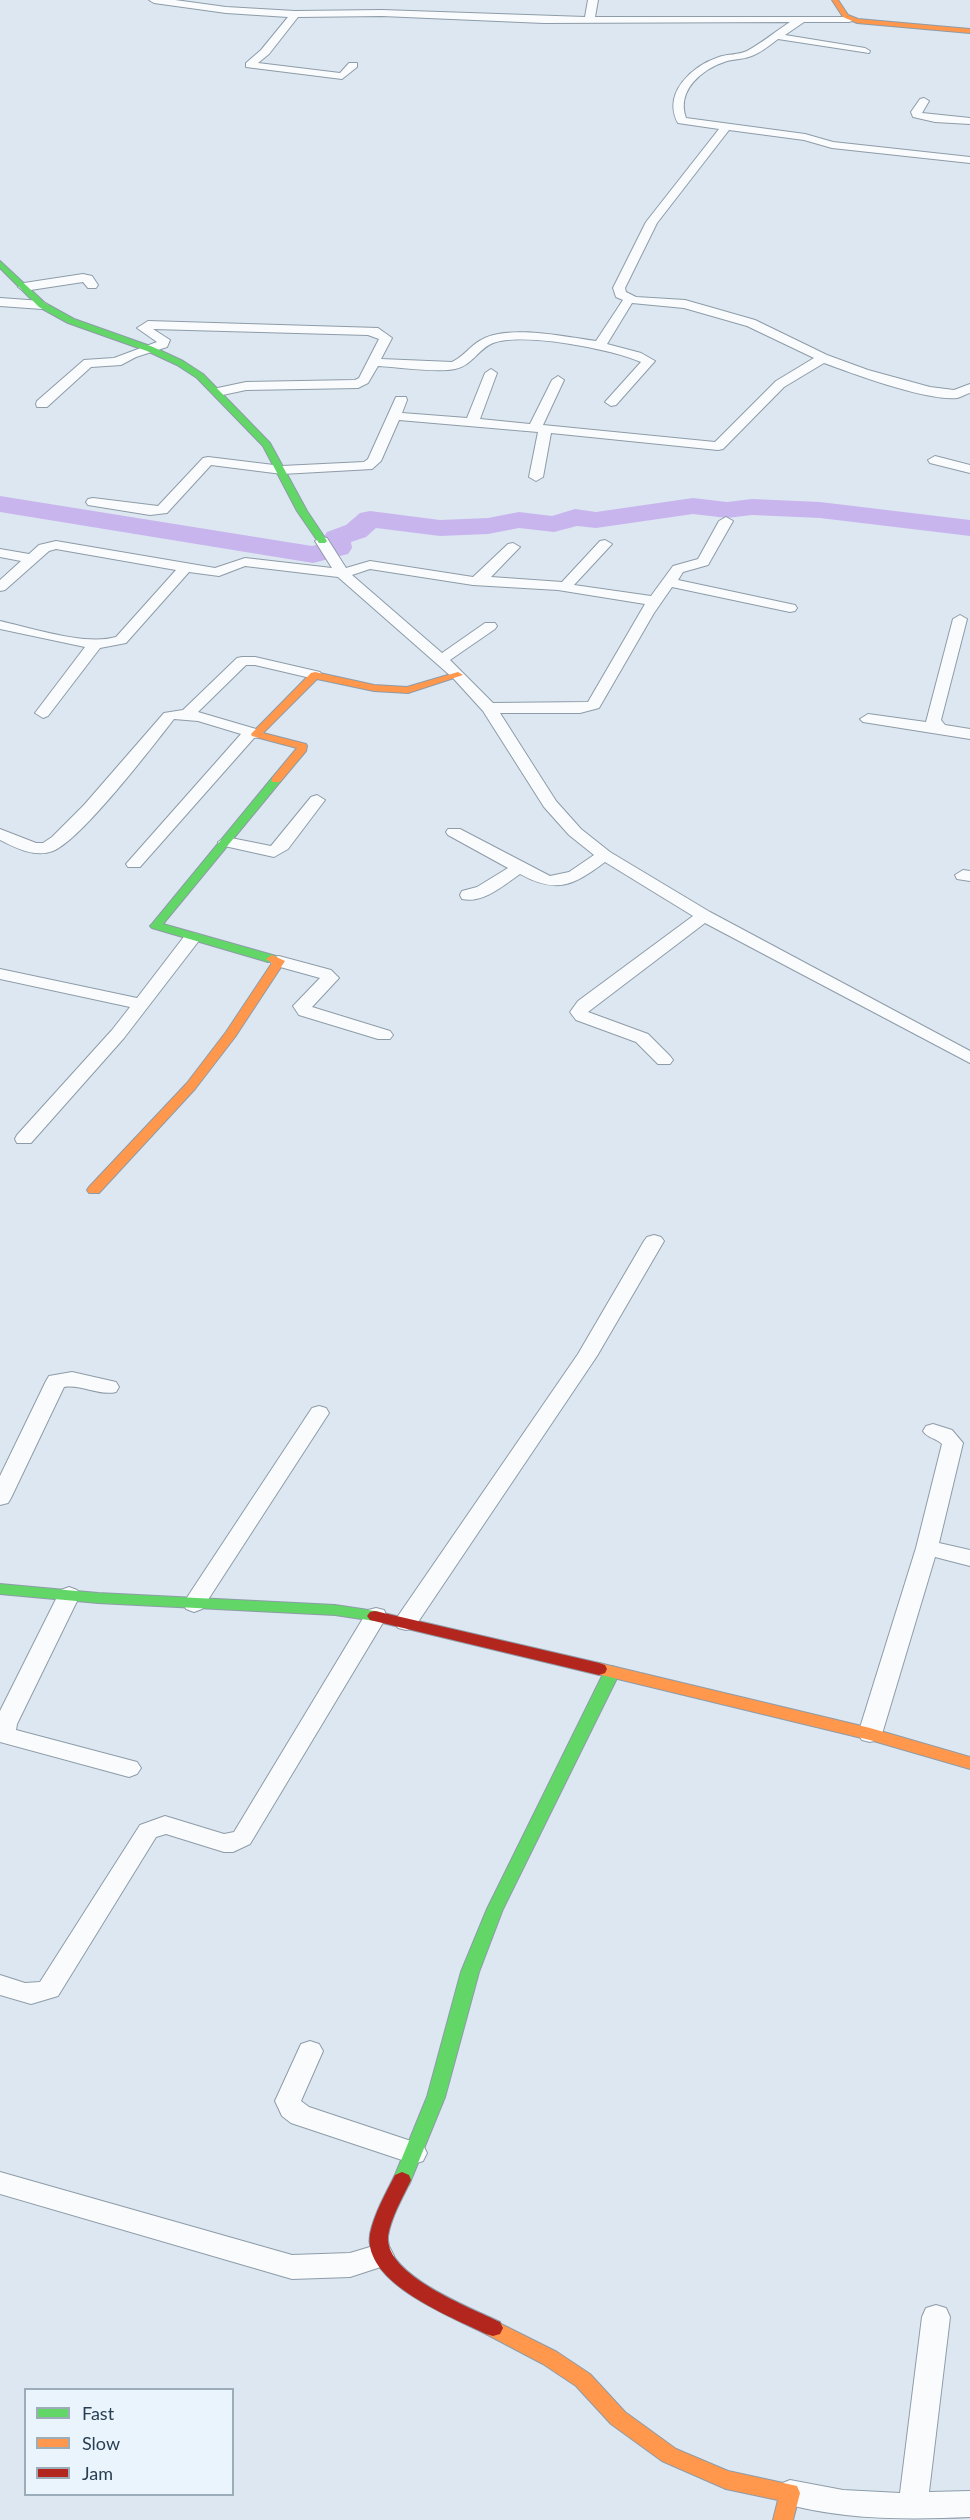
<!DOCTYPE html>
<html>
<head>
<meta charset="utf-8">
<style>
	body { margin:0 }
	#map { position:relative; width:970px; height:2520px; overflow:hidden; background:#dce7f1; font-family:Lato,sans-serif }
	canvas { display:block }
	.legend { position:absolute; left:24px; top:2388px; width:210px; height:108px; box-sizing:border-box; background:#e9f4fd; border:2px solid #9cacb8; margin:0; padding:8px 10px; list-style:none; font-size:18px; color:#293f51 }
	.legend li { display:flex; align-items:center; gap:12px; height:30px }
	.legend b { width:30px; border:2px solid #9cacb8 }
</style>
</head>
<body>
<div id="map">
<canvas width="970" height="2520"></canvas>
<ul class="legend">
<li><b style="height:8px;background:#63d668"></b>Fast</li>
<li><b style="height:8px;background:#ff974d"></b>Slow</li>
<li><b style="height:8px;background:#b3261e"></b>Jam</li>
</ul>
</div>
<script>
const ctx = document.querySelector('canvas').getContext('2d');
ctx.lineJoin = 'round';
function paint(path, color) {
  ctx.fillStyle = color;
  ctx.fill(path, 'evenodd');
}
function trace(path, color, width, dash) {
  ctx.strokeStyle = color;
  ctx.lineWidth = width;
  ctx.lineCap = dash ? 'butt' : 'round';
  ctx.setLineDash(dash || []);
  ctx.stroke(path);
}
paint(new Path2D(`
	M0 496 312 546 324 543 323 538 327 532 346 525 360 513 370 511 440 520 488 518 519 512 552 516 575 509 596 512 693 498 727 502 752 499 820 502 970 520V536L820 518 752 515 727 518 693 514 596 528 577 526 554 532 519 528 488 534 440 536 376 528 366 537 351 542 352 548 348 554 313 563 0 512Z`), '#c9b5ee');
const street = new Path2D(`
	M149 0H175L226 7 295 11 382 10 585 17 588 0H598L595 17H852V21L849 22H804L785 35 865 48 870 51 869 53 778 39C770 45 763 51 754 55 746 59 736 59 727 61 702 69 676 90 686 118L805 134 833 142 970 157V163L832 148 804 140 729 130 657 223 625 288 626 292 636 297 685 300 755 320 827 355 868 370 930 387 954 390 970 384V393C966 394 961 397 957 398 926 401 854 374 824 363L784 387 723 449 718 450 551 433 543 477 536 481 529 477 538 432 399 420 381 461 372 469 282 474 211 465 167 513 150 515 88 505 86 502 88 499 93 498 158 506 203 458 208 457 282 466 364 462 368 459 396 397H406L407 400 402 413 467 418 485 373 491 369 497 373 480 419 530 424 552 380 558 376 564 380 543 425 715 442 776 381 814 358 747 326 684 308 632 303 607 344 641 353 655 361 616 405 611 406 605 402 641 362C612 349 523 332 493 343 478 349 472 366 455 369 437 373 398 367 378 366L368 383 358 388 246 390 218 396 212 392 213 389 246 382 355 380 359 378 379 339 368 335 153 329 170 340 167 347 136 357 121 365 91 367 47 407H37L36 404 37 401 84 360 114 358 157 342 137 328 148 321 378 328 392 338 381 359 452 362C463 357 470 346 481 340 508 324 566 337 596 341L623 300 616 297 613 288 646 222 719 129 678 123C662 93 692 66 719 57 728 54 738 55 747 51 762 43 776 31 790 22L544 23 382 16 298 17 269 54 258 63 340 73 349 63H357V67L342 79 246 67V63L261 50 288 17 226 13 154 3Z
	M924 98 929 101 922 113 970 118V124L935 122 913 117 911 112 920 99Z
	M83 274 92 276 98 285 96 288H88L83 282 24 291 18 287 24 283Z
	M0 298 42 301 48 305 42 309 0 306Z
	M935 456 970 465V473L930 463 928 460Z
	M726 517 733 521 708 565 683 572 678 580 795 605 797 608 795 611 790 612 672 587 654 613 599 708 580 713H500L556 801 581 829 610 852 710 912 970 1051V1063L705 923 588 1012 648 1034 670 1056 673 1060 670 1064H658L636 1042 576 1020 570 1012 578 1001 693 916 605 862C573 886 556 894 520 874 504 885 483 904 462 899L460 895 462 891 477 887 508 868 448 835 446 832 448 829H460L550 876 569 872 594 855 569 835 544 807 483 711 453 678 338 577 245 566 219 576 189 572 126 643 100 648 48 716 43 718 35 713 85 647 0 629V621C31 628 85 646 116 637L176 570 56 549 49 551 5 590 0 591V580L21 561 0 557V549L29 554 39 545 56 541 215 568 245 558 332 568 315 541 322 537 327 538 346 568 370 561 473 577 508 544 513 543 520 547 491 577 562 582 600 541 605 540 612 544 574 585 651 596 673 566 698 559 719 521ZM370 569 473 585 558 590 645 604 588 702 493 703 450 660 495 629 497 626 495 623H485L442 653 352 575Z
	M960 615 967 619 941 720 945 725 970 729V739L863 722 860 719 868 714 926 722 953 619Z
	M242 657H255L320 672 322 675 315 679 255 665H246L198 712 256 729 264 734 261 737 254 738 140 867H128L126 864 241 734 198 721 174 719C152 747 81 840 53 851 35 858 16 848 0 840V829L36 843H43L52 837 84 805 164 713 183 710 237 658Z
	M317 795 325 800 288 849 274 857 220 845 218 842 226 837 271 846 311 797Z
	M963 870 970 871V881L957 879 955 875Z
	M192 933 198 934 201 938 124 1038 31 1143H17L15 1139 17 1135 112 1030 130 1007 0 979V969L137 998 186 934Z
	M279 956 331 970 339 978 312 1007 390 1031 393 1035 390 1039H378L299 1015 293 1006 320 978 273 965 270 961 273 957Z
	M654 1235 661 1237 664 1241 597 1356 414 1628 406 1630 398 1628 395 1622 398 1616 578 1354 644 1241 647 1237Z
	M72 1372 116 1382 119 1387 116 1392C99 1396 81 1384 64 1387L11 1498 8 1503 0 1505V1476L46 1381 49 1376Z
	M319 1406 326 1408 329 1413 202 1609 194 1612 186 1609 183 1604 186 1599 312 1408Z
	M933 1424 952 1430 963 1443 939 1543 970 1550V1566L935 1557 882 1734 878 1740 870 1742 862 1740 858 1734 916 1548 942 1444C936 1438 927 1438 923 1431L926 1426Z
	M69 1587 77 1590 80 1595 17 1724 16 1730 137 1762 141 1768 137 1774 129 1777 0 1742V1711L58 1595 61 1590Z
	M376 1608 384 1610 387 1616 250 1844 233 1852H224L166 1834 156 1837 58 1996 31 2004 0 1995V1975L25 1983 40 1982 140 1825 165 1816 224 1834 234 1832 368 1610Z
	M310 2041 319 2044 323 2051 301 2101 309 2107 423 2145 427 2153 423 2161 414 2164 291 2123 282 2116 275 2101 301 2044Z
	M0 2172 292 2255 350 2253 380 2244 390 2248 394 2256 390 2264 350 2277 292 2279 0 2194Z
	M936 2305 946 2308 950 2317 929 2492 970 2491V2517C908 2520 839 2520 780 2502L775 2493 780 2484 790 2480 843 2490 900 2493 922 2317 926 2308Z`);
const fast = new Path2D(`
	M0 261 45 303 74 319 153 347 183 361 203 374 270 443 307 511 327 541 325 543H319L297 511 263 446 197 378 177 365 147 351 68 323 39 307 0 268Z
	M276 777 281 780 280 782 163 924 276 956 278 959 276 962H268L152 928 150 926 152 924 272 778Z
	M0 1584 98 1593 335 1605 375 1611 380 1612 383 1616 380 1620 375 1621 335 1615 98 1603 0 1594Z
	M612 1666 618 1668 620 1672 503 1909 479 1972 445 2097 411 2180 409 2185 402 2188 395 2185 393 2180 427 2097 461 1972 487 1909 604 1672 606 1668Z`);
const slow = new Path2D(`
	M832 0H838L848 15 858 19 970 29V33L857 23 843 17Z
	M315 672 374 685 407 687 458 672 463 675 408 693 374 691 317 679 263 733 306 744 307 746 306 751 280 782H272V778L297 748 252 736 251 734 311 673Z
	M272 955 285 961 235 1037 195 1089 99 1193H89L87 1190 89 1187 187 1083 226 1032 272 963 266 959Z
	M599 1663 870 1728 970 1757V1769L870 1740 593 1673 591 1669 593 1665Z
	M493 2320 557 2352 590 2374 625 2412 676 2449 728 2471 797 2486 800 2493 793 2520H773L778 2500 726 2489 662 2461 611 2424 576 2386 543 2364 486 2334 483 2328 486 2322Z`);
const jam = new Path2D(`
	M375 1611 599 1663 605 1665 607 1669 605 1673 599 1675 370 1620 367 1616 370 1612Z
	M402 2172 409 2175 411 2180C403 2197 391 2217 388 2236 384 2275 471 2308 500 2322L503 2328 500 2334 493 2336 486 2334C452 2317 362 2283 370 2234 374 2214 386 2193 395 2175Z`);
trace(street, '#8d9ca8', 2);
trace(fast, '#8d9ca8', 2);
trace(slow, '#8d9ca8', 2);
trace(jam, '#8d9ca8', 2);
paint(street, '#fafbfd');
paint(fast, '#63d668');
paint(slow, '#ff974d');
paint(jam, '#b3261e');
</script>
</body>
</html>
